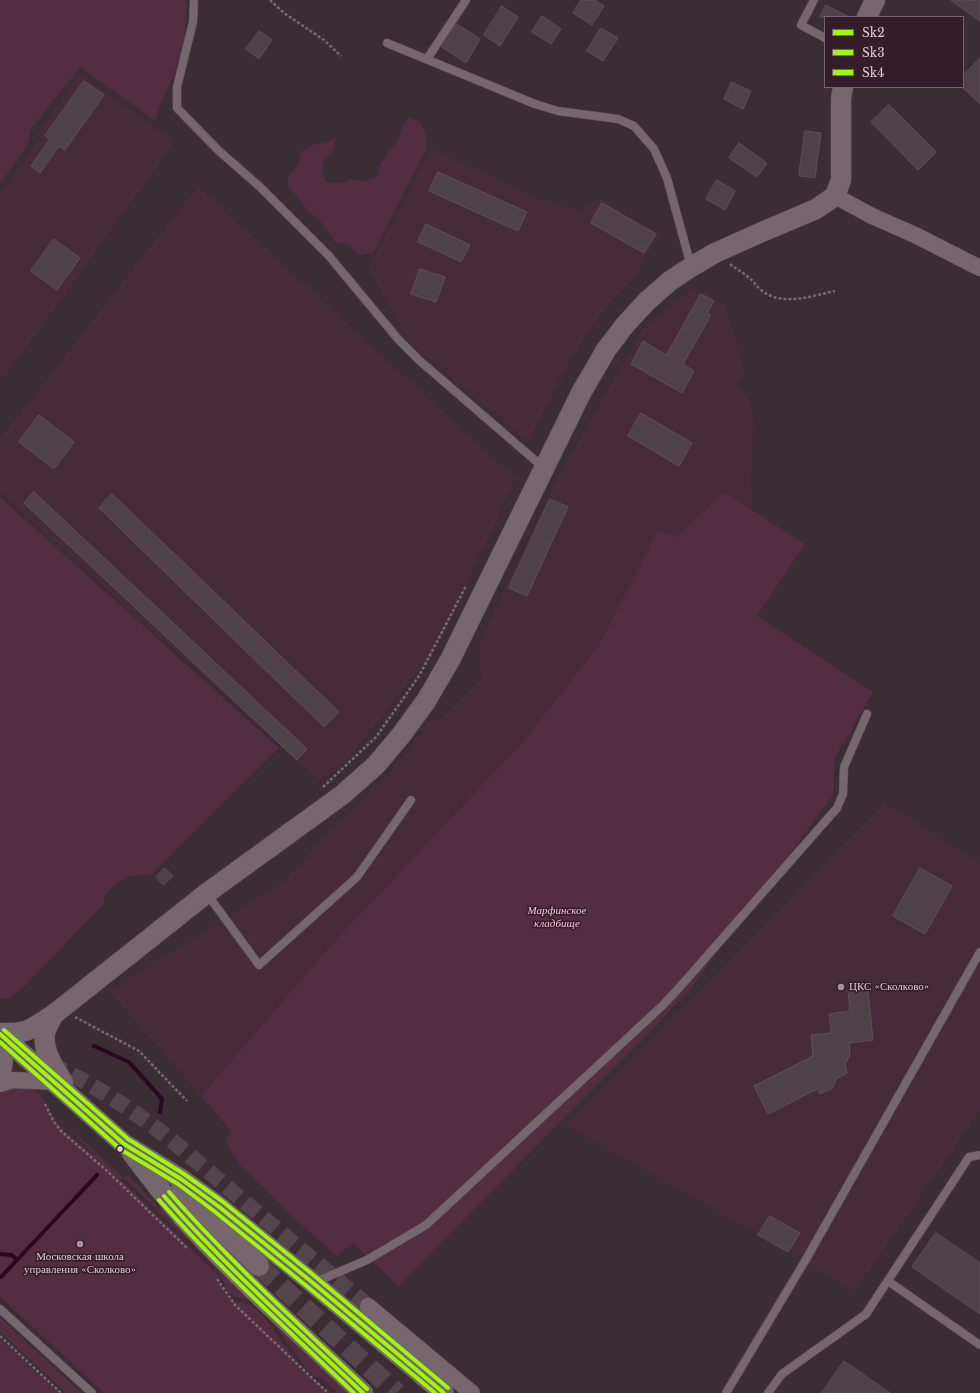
<!DOCTYPE html>
<html>
<head>
<meta charset="utf-8">
<style>
	body { margin:0 }
	#map { position:relative; width:980px; height:1393px; overflow:hidden; background:#3a2d33; font-family:"Libre Baskerville",serif }
	canvas { display:block }
	.legend { position:absolute; left:824px; top:16px; width:140px; height:72px; box-sizing:border-box; background:#351d29; border:1px solid #78636d; margin:0; padding:5px 7px; list-style:none; font-size:12px; color:#ddcdd4 }
	.legend li { display:flex; align-items:center; gap:8px; height:20px }
	.legend b { width:20px; border:1px solid #78636d }
</style>
</head>
<body>
<div id="map">
<canvas width="980" height="1393"></canvas>
<ul class="legend">
<li><b style="height:5px;background:#a1f70c"></b>Sk2</li>
<li><b style="height:5px;background:#a1f70c"></b>Sk3</li>
<li><b style="height:5px;background:#a1f70c"></b>Sk4</li>
</ul>
</div>
<script>
const ctx = document.querySelector('canvas').getContext('2d');
ctx.lineJoin = 'round';
function paint(path, color) {
  ctx.fillStyle = color;
  ctx.fill(path, 'evenodd');
}
function trace(path, color, width, dash) {
  ctx.strokeStyle = color;
  ctx.lineWidth = width;
  ctx.lineCap = dash ? 'butt' : 'round';
  ctx.setLineDash(dash || []);
  ctx.stroke(path);
}
function write(font, color, halo, rows, align = 'center') {
  ctx.font = font + ' "Libre Baskerville",serif';
  ctx.lineWidth = 3;
  ctx.setLineDash([]);
  ctx.textBaseline = 'middle';
  ctx.strokeStyle = halo;
  ctx.fillStyle = color;
  for (const [text, x, y, turn = 0] of rows) {
    ctx.save();
    ctx.translate(x, y);
    ctx.rotate((+turn || 0) * Math.PI / 180);
    ctx.textAlign = isNaN(turn) ? turn : align;
    if (halo) ctx.strokeText(text, 0, 0);
    ctx.fillText(text, 0, 0);
    ctx.restore();
  }
}
paint(new Path2D(`
	M80 73 175 142 5 377 0 373V194L40 138 36 135Z
	M431 148 536 198 583 212 596 197 660 234 637 275 614 299 597 319 573 356 528 442 409 342 368 268Z
	M198 186 516 478 440 644 346 760 321 783 0 492V439Z
	M695 287 725 304 745 373 738 384 750 400 753 416 751 510 724 492 677 537 658 530 599 645 522 743 333 943 201 1096 109 991 281 883 403 757 430 719 440 720 482 677 478 646 557 478 643 328Z
	M885 803 980 863V1111L854 1292 805 1261 566 1125Z`), '#482b39');
paint(new Path2D(`
	M0 0H186C189 28 181 58 170 84 163 99 158 104 156 121L80 67 31 129 28 144 0 184Z
	M408 117 420 122 426 133V150L373 253 358 255 349 245 335 242 319 219 309 212 296 195 287 186 289 174 298 165 300 152 312 145 325 143 336 137 334 150 325 159 321 171 327 183H340L353 179 366 181 377 176 381 163 389 151 398 141 402 128Z
	M724 492 805 544 757 616 873 692 835 758 833 795 689 991 625 1057 398 1286 353 1243 337 1256 298 1222 241 1166 225 1141 230 1130 201 1096 333 943 522 743 599 645 658 530 677 537Z
	M0 497 279 748 153 873 148 875 128 876 106 892 103 905 23 988 7 999 0 998Z
	M9 1088C16 1088 27 1086 33 1089 45 1096 49 1112 57 1122 68 1135 84 1148 97 1157L52 1113C58 1116 62 1123 68 1128 87 1144 106 1160 123 1178L128 1174 152 1200 186 1230 352 1393H338L323 1380 314 1376 305 1367 267 1315 249 1299 234 1297 226 1289 219 1271 124 1178 122 1180 118 1177 217 1274C223 1283 221 1292 231 1300 236 1303 241 1301 246 1303 252 1304 261 1314 265 1318 278 1334 288 1353 301 1368 310 1378 322 1384 332 1393H104L0 1297V1094Z
	M0 1317 81 1393H66L0 1332Z
	M0 1339 59 1393H0Z`), '#532d40');
trace(new Path2D(`
	M94 1046 129 1062 162 1099 160 1112
	M0 1254 12 1255 17 1260
	M1 1277 97 1175`), '#2b081b', 4);
const building = new Path2D(`
	M581 0H595L604 6 592 25 573 13Z
	M951 0H980V21Z
	M826 5 849 17H820Z
	M502 6 518 17 500 46 484 35Z
	M542 16 561 29 551 44 532 32Z
	M457 24 480 39 466 63 442 47Z
	M601 28 618 38 603 61 587 51Z
	M259 31 272 40 259 59 246 49Z
	M980 58V104L963 88V76Z
	M84 81 104 95 65 150 59 146 40 173 31 166 50 139 45 136Z
	M732 82 751 91 743 109 724 99Z
	M889 105 936 152 918 170 871 122Z
	M805 131 821 133 815 178 799 176Z
	M739 143 767 163 757 177 729 158Z
	M438 172 527 212 518 231 429 191Z
	M717 180 735 191 725 210 706 199Z
	M602 203 656 234 644 253 591 223Z
	M426 224 470 245 461 262 418 242Z
	M54 239 80 258 57 290 31 271Z
	M420 269 445 277 436 302 411 294Z
	M701 294 714 301 707 313 711 315 683 364 694 371 682 393 631 364 643 341 666 355Z
	M641 413 692 443 679 466 628 436Z
	M39 415 74 442 54 469 19 442Z
	M34 492 307 749 297 760 24 503Z
	M112 494 339 712 324 727 99 508Z
	M550 499 568 507 527 596 509 588Z
	M165 868 173 876 163 885 156 877Z
	M920 868 952 886 925 934 893 916Z
	M868 989 873 1040 849 1043 850 1055 845 1064 847 1073 836 1079 833 1088 820 1094 817 1089 768 1114 754 1086 813 1056 811 1035 831 1033 829 1014 850 1011 848 991Z
	M770 1216 800 1233 788 1252 758 1235Z
	M936 1233 980 1263V1314L912 1267Z
	M844 1361 890 1393H822Z`);
paint(building, '#4f4148');
trace(building, '#5c5056', 1);
trace(new Path2D(`
	M50 1064C95 1085 131 1109 170 1139L368 1306`), '#52454b', 16, [16, 8]);
trace(new Path2D(`
	M259 1266 397 1393`), '#52454b', 20, [20, 10]);
const service = new Path2D(`
	M194 0 193 22 177 87V108L219 151 259 186 329 256 398 339 420 361 544 468
	M814 0 801 25 825 38
	M387 43 535 104 558 111 618 119 634 126 654 149 667 178 691 266
	M427 59 466 0
	M207 894 259 965 357 877 411 800
	M888 1281 980 1345
	M313 1283 367 1260 426 1225 662 1006 678 989 837 808 843 794 844 767 867 714
	M0 1309 92 1393
	M726 1393 805 1261 980 952
	M768 1393 782 1374 866 1314 969 1157 980 1155`);
const minor = new Path2D(`
	M835 196 872 216 915 235 980 268
	M0 1035C7 1051 7 1064 0 1079
	M0 1084 13 1080 55 1082
	M368 1306 472 1393`);
const tertiary = new Path2D(`
	M867 17 875 0
	M53 1015C51 1020 47 1027 45 1032 42 1051 54 1067 63 1082
	M0 1033C28 1034 31 1029 53 1015L207 893 342 795 376 765 402 734 426 701 450 660 581 393 606 350 625 325 647 301 670 281 691 267 715 253 755 235 816 209 835 196 841 180V99L843 87
	M0 1034 124 1144 181 1179 218 1206 313 1283 444 1393
	M132 1153C151 1178 169 1203 191 1226 245 1285 305 1338 363 1393
	M180 1192 218 1226 259 1266`);
trace(service, '#574b50', 9);
trace(minor, '#574b50', 17);
trace(tertiary, '#574b50', 21);
trace(new Path2D(`
	M270 0 284 13 324 40 341 56
	M730 264C736 269 743 272 748 277 753 280 756 286 761 290 782 307 811 296 835 291
	M323 787 376 737 419 676 466 586
	M75 1017 139 1051 187 1101
	M45 1104 54 1122 61 1131 106 1170 187 1248
	M217 1279 235 1305 328 1393
	M0 1336 61 1393`), '#766a70', 2.5, [3, 2]);
trace(service, '#76676e', 8);
trace(minor, '#76676e', 16);
trace(tertiary, '#76676e', 20);
trace(new Path2D(`
	M0 1034 124 1144 181 1179 218 1206 313 1283 444 1393
	M164 1196C225 1266 295 1329 363 1393`), '#a1f70c', 4);
trace(new Path2D(`
	M0 1042 120 1149 178 1184 214 1211 309 1288 435 1393
	M159 1200C220 1269 288 1330 354 1393`), '#a1f70c', 4);
trace(new Path2D(`
	M4 1030 128 1139 184 1174 222 1201 317 1278 448 1388
	M169 1192C230 1262 300 1325 367 1389`), '#a1f70c', 4);
for (const [x, y, r, color] of [
	[841,987,4,"#a4959c"],
	[120,1149,3.5,"#ddcdd4"],
	[80,1244,4,"#a4959c"]
]) {
  const dot = new Path2D();
  dot.arc(x, y, r, 0, 2 * Math.PI);
  ctx.fillStyle = color;
  ctx.fill(dot);
  trace(dot, '#351d29', 1.5);
}
write('italic 11px', '#fec0dc', '#351d29', [
	["Марфинское",557,911],
	["кладбище",557,924]
]);
write('11px', '#ddcdd4', '#351d29', [
	["ЦКС «Сколково»",849,987],
	["Московская школа",80,1257,"center"],
	["управления «Сколково»",80,1270,"center"]
], 'left');
</script>
</body>
</html>
